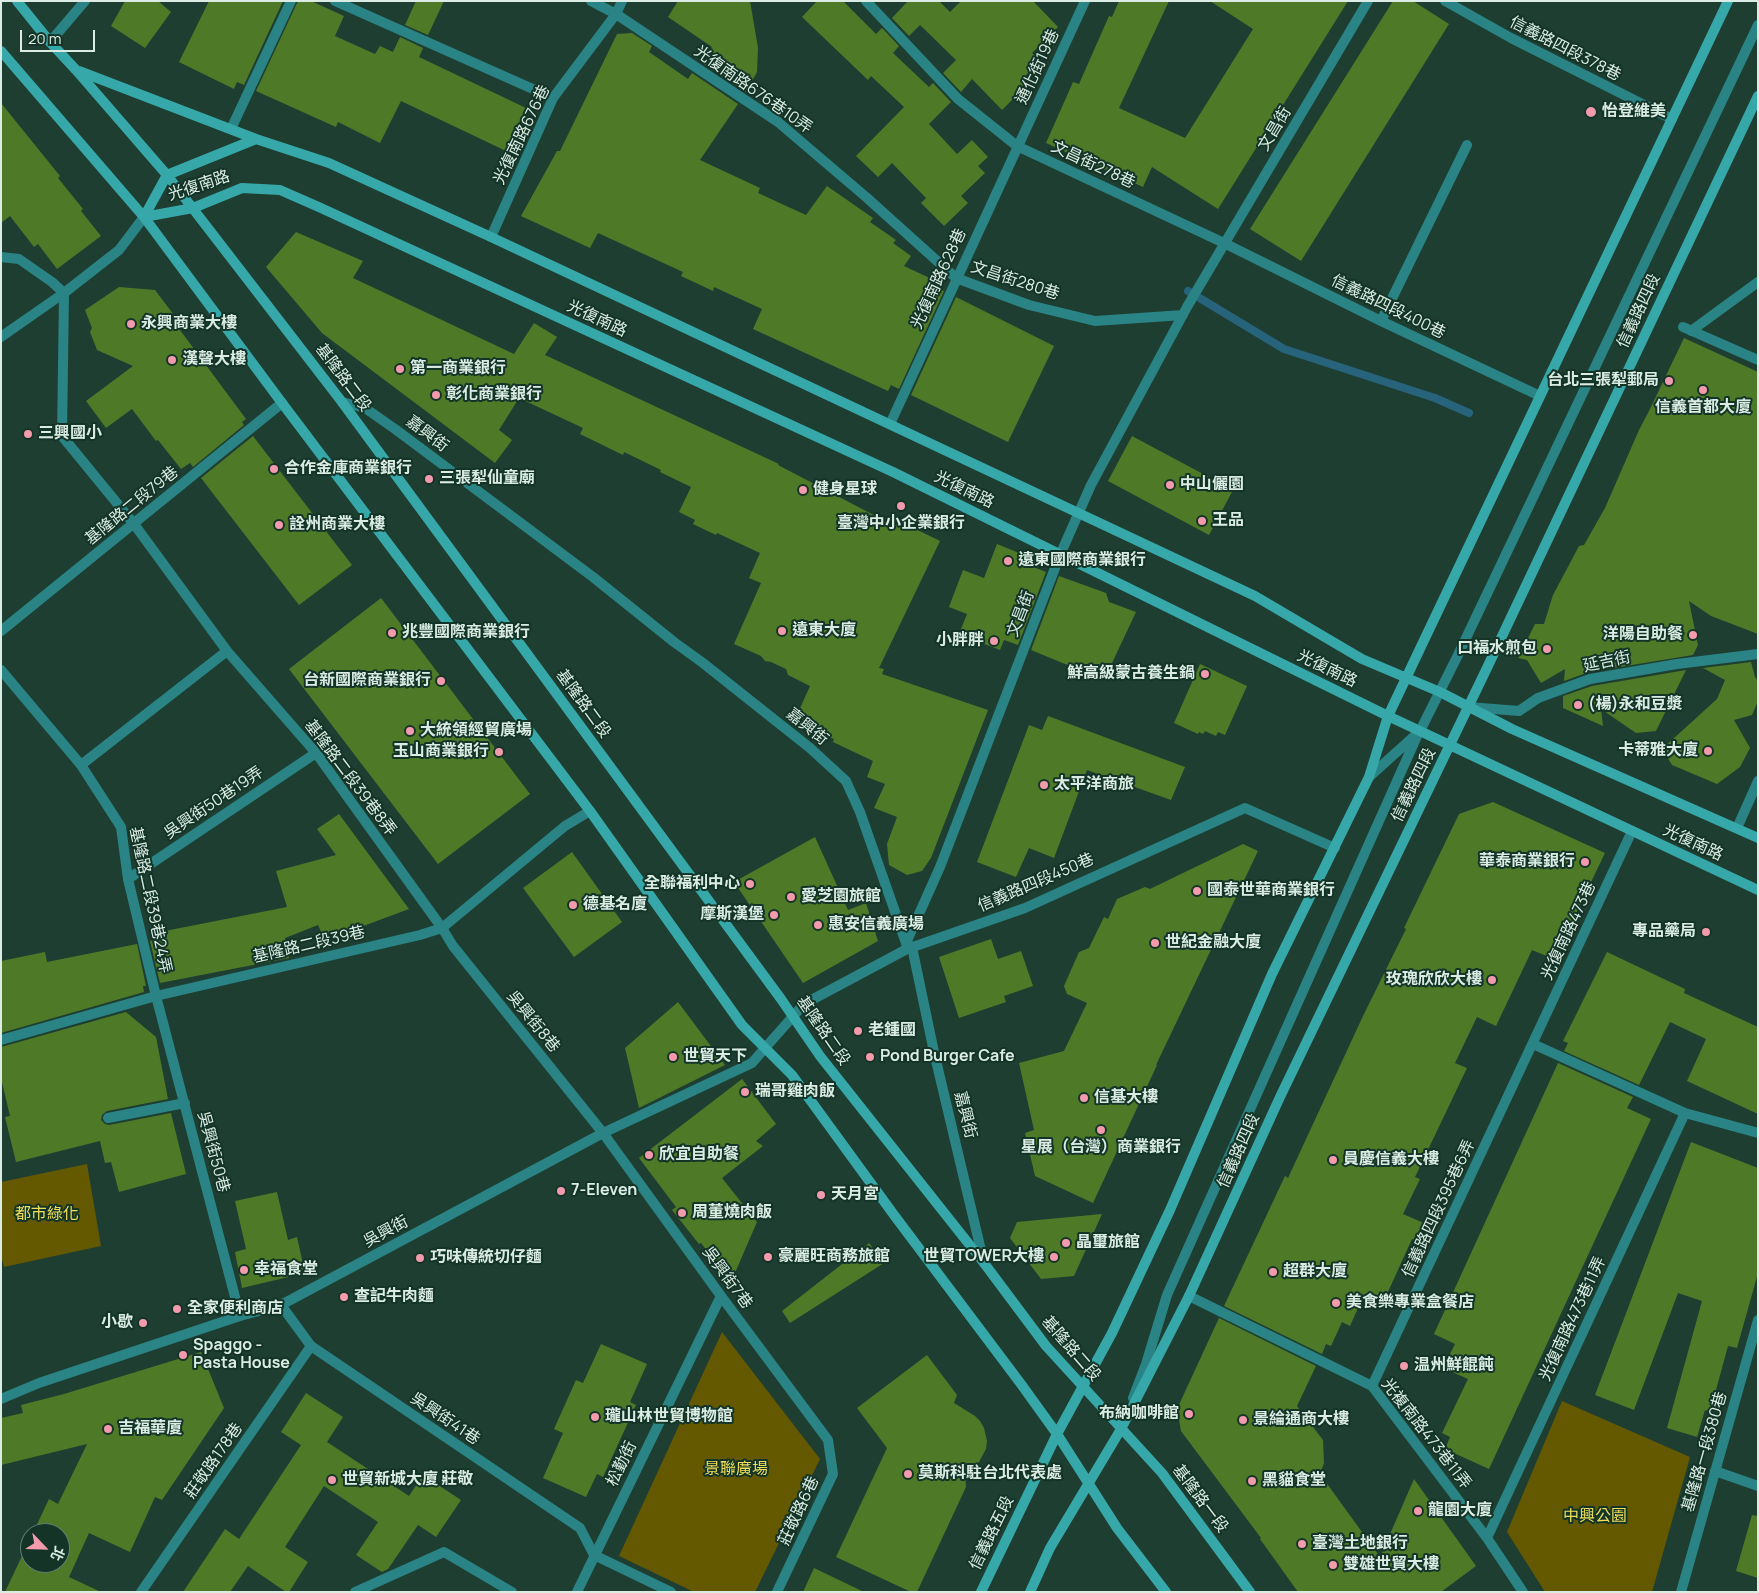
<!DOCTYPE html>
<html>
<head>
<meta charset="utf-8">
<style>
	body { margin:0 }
	#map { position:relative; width:1759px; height:1593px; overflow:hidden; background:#1e3e31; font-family:Manrope,"Noto Sans TC",sans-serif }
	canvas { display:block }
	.frame { position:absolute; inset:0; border:2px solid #daece3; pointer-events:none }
	.north { position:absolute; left:20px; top:1523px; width:50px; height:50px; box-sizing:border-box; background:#133427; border:1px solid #637e72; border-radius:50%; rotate:114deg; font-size:14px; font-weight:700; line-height:20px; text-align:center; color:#daece3 }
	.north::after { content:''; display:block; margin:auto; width:18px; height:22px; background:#f39aac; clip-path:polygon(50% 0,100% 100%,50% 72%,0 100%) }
	.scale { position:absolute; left:20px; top:30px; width:75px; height:22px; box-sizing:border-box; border:2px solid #daece3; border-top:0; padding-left:6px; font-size:15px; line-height:18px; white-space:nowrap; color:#daece3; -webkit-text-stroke:4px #133427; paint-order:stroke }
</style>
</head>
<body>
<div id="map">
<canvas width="1759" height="1593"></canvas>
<div class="frame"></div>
<div class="north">北</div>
<div class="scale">20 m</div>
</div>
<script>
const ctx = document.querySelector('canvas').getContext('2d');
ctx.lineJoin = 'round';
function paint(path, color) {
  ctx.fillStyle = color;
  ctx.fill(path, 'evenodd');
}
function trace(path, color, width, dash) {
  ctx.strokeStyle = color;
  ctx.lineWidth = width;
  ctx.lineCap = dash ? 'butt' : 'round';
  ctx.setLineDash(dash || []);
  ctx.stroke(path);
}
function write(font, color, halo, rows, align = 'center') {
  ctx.font = font + ' Manrope,"Noto Sans TC",sans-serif';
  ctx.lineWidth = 4;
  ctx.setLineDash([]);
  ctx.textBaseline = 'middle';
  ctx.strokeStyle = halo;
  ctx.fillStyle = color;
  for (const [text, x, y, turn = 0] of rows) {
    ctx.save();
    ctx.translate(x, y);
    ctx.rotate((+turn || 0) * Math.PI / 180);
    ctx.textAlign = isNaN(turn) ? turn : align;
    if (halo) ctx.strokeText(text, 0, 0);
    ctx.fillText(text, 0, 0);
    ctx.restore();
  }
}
paint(new Path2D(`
	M87 1164 101 1246 4 1267 1 1256V1182Z
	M722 1332 820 1459 755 1592H694L619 1556Z
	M1562 1401 1690 1457 1652 1592H1545L1507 1532Z`), '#645900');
trace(new Path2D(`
	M1188 291 1284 349 1435 398 1469 413`), '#27647c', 8);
paint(new Path2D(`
	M125 1H158L171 12 145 48 111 26Z
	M209 1H283L244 85 237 82 234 89 179 62Z
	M298 1H311L344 16 335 36 375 54 380 46 393 52 400 37 423 48 419 57 526 108 506 151 401 101 380 143 338 122 336 127 256 91Z
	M416 1H444L428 35 405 25Z
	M678 1H750L758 48 757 72 746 92 701 62 712 47 668 17Z
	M817 1H843L876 34 882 28 899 46 893 53 929 87 933 83 951 102 929 124 957 154 972 140 988 157 978 166 985 173 961 196 968 203 944 226 921 203 926 198 892 163 878 177 856 156 904 107 871 76 868 80 802 17Z
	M908 1H939L950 12 961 1H1033L1058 27 1032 53 1040 61 1021 80 1026 86 1002 110 972 79 961 92 943 73 956 60 920 25 909 36 892 18Z
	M1119 1H1169L1119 108 1185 138 1253 29 1210 1H1348L1218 209 1152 167 1143 187 1046 143 1073 82 1079 84 1109 16 1112 17Z
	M1393 1H1413L1449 24 1301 261 1250 229Z
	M632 33 652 46 649 52 688 79 692 73 738 104 700 160 760 188 758 193 806 215 827 186 873 218 870 222 896 240 893 243 911 256 904 266 938 282 935 287 944 291 899 389 891 385 888 391 753 329 762 309 714 287 713 291 681 276 683 272 598 233 590 248 521 216 557 151H560L617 34Z
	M1 103 60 176 58 178 83 209 81 211 101 236 57 269 38 244 34 247 10 216 1 223Z
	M296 232 363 261 353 278 514 354 534 323 557 337 545 355 779 464 778 465 885 521 889 516 940 541 879 668 884 669 882 674 988 710 931 858 922 871 907 875 889 865 887 844 897 817 874 808 885 784 867 777 873 761 833 742 834 739 816 732 797 715 810 686 788 675 786 669 771 662 765 661 761 656 734 644 761 583 749 578 760 553 717 533 716 535 693 524 695 520 679 512 691 487 660 472 661 470 624 452 623 455 580 434 583 428 519 398 499 430 512 440 495 463 322 333 266 267Z
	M119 287 155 290 177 319 174 322 246 419 242 422 244 425 193 467 190 463 181 469 158 440 156 441 132 409 106 428 86 401 133 366 97 350 90 332 92 328 85 310Z
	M956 297 1054 346 1008 442 911 395Z
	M1684 338 1758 372V634L1711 616 1689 601 1698 645 1693 655 1589 672 1564 681 1565 669 1541 683 1527 660 1518 658 1535 624H1544L1553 595 1579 546 1584 545 1605 508 1639 430 1650 409Z
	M253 436 352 565 299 605 201 478Z
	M1132 436 1233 490 1209 535 1108 481Z
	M997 544 1036 560 1033 567 1046 572 1018 645 1004 640 1000 650 959 634 967 614 949 607 963 570 984 578Z
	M1059 576 1106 593 1109 602 1136 612 1104 680 1031 650Z
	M381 598 530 794 438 864 289 669Z
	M1751 662 1755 677 1758 681V701L1752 715 1734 720 1750 748 1740 767 1717 784 1672 765 1662 749 1717 699 1725 680 1703 668Z
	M1200 664 1247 686 1225 735 1218 732 1216 736 1205 731 1203 734 1199 732 1198 734 1174 723Z
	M1686 670 1656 731 1636 733 1601 709 1603 726 1563 708V696L1592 686Z
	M1048 716 1185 767 1171 800 1087 770 1054 858 1029 848 1016 877 977 862 1029 725 1042 730Z
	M1493 802 1605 853 1554 959 1532 950 1496 1026 1477 1017 1455 1063 1467 1068 1415 1177 1420 1179 1403 1214 1426 1224 1418 1241 1412 1239 1382 1305 1363 1297 1350 1326 1342 1322 1331 1346 1326 1344 1322 1354 1224 1306 1285 1176 1288 1178 1363 1016 1406 929 1404 928 1459 814Z
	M339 814 409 909 350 931 323 936 318 925 285 938 289 958 160 983 150 941 166 938 165 931 287 907 276 871 336 855 317 829Z
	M815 837 848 910 866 903 878 941 803 983 734 882Z
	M1243 844 1258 851 1156 1065H1157L1093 1203 1035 1176 1025 1133 1034 1130 1019 1063 1064 1051 1087 1003 1067 994 1064 986 1079 952 1089 948 1104 917 1108 919 1117 899 1145 887 1150 889Z
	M572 852 622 922 574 957 523 888Z
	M991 939 998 959 1021 951 1033 986 1004 996 1006 1002 959 1018 939 957Z
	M137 944 146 986H143L144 992 1 1033V961L45 952 47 962Z
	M1607 952 1685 989 1684 993 1758 1027V1114L1687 1081 1706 1039 1670 1022 1639 1085 1564 1051 1568 1043 1563 1041Z
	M678 1002 725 1065 639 1108 625 1048Z
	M126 1012 156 1037 168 1099 107 1111 102 1115 101 1120 105 1124 109 1125 171 1113 186 1174 119 1192 111 1162 105 1163 100 1141 16 1162 5 1117 10 1116 1 1078V1047Z
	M1558 1063 1633 1097 1627 1108 1651 1119 1489 1469 1445 1449 1450 1437 1442 1433 1468 1379 1443 1368 1455 1344 1434 1334Z
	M742 1079 776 1124 756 1141 763 1146 722 1178 757 1222 731 1282 701 1243 699 1244 672 1210 676 1207 639 1158Z
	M1691 1142 1758 1168V1273L1737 1348 1728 1346 1710 1412 1705 1410 1697 1437 1667 1428 1702 1301 1678 1293 1634 1410 1595 1395Z
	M277 1192 288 1240 297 1237 305 1273 242 1288 235 1252 246 1249 235 1201Z
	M1102 1214 1074 1276 1041 1279 1010 1238 1017 1222Z
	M869 1243 884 1263 790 1323 782 1311Z
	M1219 1318 1316 1366 1297 1406 1323 1440 1324 1463 1320 1474 1380 1557 1414 1479 1476 1566 1441 1592H1298L1260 1539 1261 1538 1181 1431 1177 1409Z
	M601 1344 647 1364 630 1402 636 1405 603 1477 597 1474 586 1497 543 1478 563 1433 554 1429 576 1380 583 1383Z
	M201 1352 224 1408 162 1500 155 1497 130 1552 89 1533 69 1577 101 1592H5L30 1539V1563H60V1533H33L49 1499 58 1504 87 1444 1 1465V1418L23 1413 21 1405 64 1394Z
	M927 1355 957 1395 954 1403 975 1416 980 1421 984 1428 987 1441 986 1449 979 1462 965 1473 966 1487 917 1592H911L836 1557 887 1448 857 1408Z
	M306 1393 343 1417 327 1442 409 1496 423 1475 461 1500 436 1537 418 1525 388 1569 382 1572 356 1555 378 1522 324 1486 285 1547 308 1562 289 1592H286L248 1566 230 1592H183L225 1529 239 1539 301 1445 281 1432Z
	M1752 1515 1758 1516V1578L1736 1571Z
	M814 1568 864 1592H803Z`), '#4e7a28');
trace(new Path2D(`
	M335 1 553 98
	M591 1 616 14 778 122 866 197 956 278 1029 305 1095 321 1183 315
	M866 1 958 99 1017 146 1224 243 1381 321 1540 396
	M1445 1 1511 38 1672 119
	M231 129 291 1
	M491 237 553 98 616 14 622 1
	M1381 321 1467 145
	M1683 327 1758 360
	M1691 331 1758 282
	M1 337 64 293
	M890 424 1085 1
	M134 524 227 651 316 753 442 928 453 946 603 1133
	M81 765 227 651
	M1369 777 1420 731 1457 657 1758 25
	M128 879 316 753
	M906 943 940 867 1060 555 1091 485 1187 307 1368 1
	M156 996 240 1316
	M1533 1044 1685 1113 1758 1133
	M765 1048 804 1004 907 949 1025 908 1245 808 1335 848
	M108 1118 185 1103
	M1189 1296 1372 1386 1487 1538 1523 1592
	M1372 1386 1632 831
	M1133 1398 1146 1364 1167 1295 1418 734
	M1487 1538 1685 1113
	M141 1592 311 1346`), '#2a8384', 10);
trace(new Path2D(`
	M50 42 85 1
	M1 257 19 259 52 282 64 293
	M594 1555 671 1592
	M355 1592 444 1552 512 1592`), '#2a8384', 10);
trace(new Path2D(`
	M342 402 365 408 395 429 593 577 674 642 703 663 810 748 846 781 860 812 906 943 912 947 934 1052 984 1263
	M134 524 62 436 64 293 119 250 144 217
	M1 631 282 403
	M1 670 81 765 121 827 128 879 156 996
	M1737 828 1758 781
	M1 1040 156 996 420 935 442 928 565 826 590 811
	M603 1133 721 1296 828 1440 833 1474 777 1592
	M281 1305 311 1346 580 1528 594 1555
	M1 1399 39 1383 240 1316 281 1305 603 1133 752 1063 765 1048
	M1715 1471 1758 1486
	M577 1592 721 1296
	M1681 1592 1758 1320`), '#2a8384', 10);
trace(new Path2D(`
	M1469 707 1519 711 1538 698 1590 679 1677 664 1758 654`), '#2a8384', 10);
trace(new Path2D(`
	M17 1 50 42 76 70 167 175 342 402 781 999 820 1056 984 1263 1046 1346 1162 1473 1250 1592
	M1 51 144 217 282 403 590 811 742 1025 792 1075 894 1215 1021 1384 1057 1434 1117 1528 1166 1592
	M79 71 256 139
	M144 217 167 175 256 139 329 163 491 237 1255 596 1362 659 1440 692 1512 729 1758 838
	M144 217 193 208 242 188 280 190 321 208 893 472 1388 716 1758 890
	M981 1592 1057 1434 1112 1333 1170 1210 1272 974 1369 777 1388 716 1728 1
	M1030 1592 1050 1548 1121 1429 1189 1296 1280 1097 1486 670 1758 96`), '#37a8aa', 10);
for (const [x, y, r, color] of [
	[1591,112,6,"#f39aac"],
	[131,324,5,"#f39aac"],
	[172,360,5,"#f39aac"],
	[400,369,5,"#f39aac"],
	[1669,381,5,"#f39aac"],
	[1703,390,5,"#f39aac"],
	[436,395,5,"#f39aac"],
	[28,434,5,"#f39aac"],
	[274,469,5,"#f39aac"],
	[429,479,5,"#f39aac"],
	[1170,485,5,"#f39aac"],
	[803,490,5,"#f39aac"],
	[901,506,5,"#f39aac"],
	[1202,521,5,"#f39aac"],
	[279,525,5,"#f39aac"],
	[1008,561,5,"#f39aac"],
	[782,631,5,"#f39aac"],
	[392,633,5,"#f39aac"],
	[1693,635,5,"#f39aac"],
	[994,641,5,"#f39aac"],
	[1547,649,5,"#f39aac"],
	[1205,674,5,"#f39aac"],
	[441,681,5,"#f39aac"],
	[1578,705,5,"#f39aac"],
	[410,731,5,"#f39aac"],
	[1708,751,5,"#f39aac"],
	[499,752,5,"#f39aac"],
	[1044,785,5,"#f39aac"],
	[1585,862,5,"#f39aac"],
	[750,884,5,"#f39aac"],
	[1197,891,5,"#f39aac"],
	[791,897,5,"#f39aac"],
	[573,905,5,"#f39aac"],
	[774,915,5,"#f39aac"],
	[818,925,5,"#f39aac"],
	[1706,932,5,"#f39aac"],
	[1155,943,5,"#f39aac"],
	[1492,980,5,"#f39aac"],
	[858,1031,5,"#f39aac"],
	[673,1057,5,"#f39aac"],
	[870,1057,5,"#f39aac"],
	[745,1092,5,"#f39aac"],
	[1084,1098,5,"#f39aac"],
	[1101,1130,5,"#f39aac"],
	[649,1155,5,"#f39aac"],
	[1333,1160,5,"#f39aac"],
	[561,1191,5,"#f39aac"],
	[821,1195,5,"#f39aac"],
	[682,1213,5,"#f39aac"],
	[1066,1243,5,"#f39aac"],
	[768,1257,5,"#f39aac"],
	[1054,1257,5,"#f39aac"],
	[420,1258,5,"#f39aac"],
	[244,1270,5,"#f39aac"],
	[1273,1272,5,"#f39aac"],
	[344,1297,5,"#f39aac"],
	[1336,1303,5,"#f39aac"],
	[177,1309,5,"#f39aac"],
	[143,1323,5,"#f39aac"],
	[183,1355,5,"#f39aac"],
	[1404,1366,5,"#f39aac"],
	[1189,1414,5,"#f39aac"],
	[595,1417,5,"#f39aac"],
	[1243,1420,5,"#f39aac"],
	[108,1429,5,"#f39aac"],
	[908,1474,5,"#f39aac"],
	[332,1480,5,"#f39aac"],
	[1252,1481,5,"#f39aac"],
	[1418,1511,5,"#f39aac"],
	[1302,1544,5,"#f39aac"],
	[1333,1565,5,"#f39aac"]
]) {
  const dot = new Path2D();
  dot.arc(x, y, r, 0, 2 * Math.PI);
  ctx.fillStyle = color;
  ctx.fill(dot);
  trace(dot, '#133427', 2);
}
write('16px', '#daece3', '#133427', [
	["信義路四段378巷",1565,49,27],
	["通化街19巷",1038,67,-65],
	["光復南路676巷10弄",753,90,35],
	["文昌街",1275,129,-59],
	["光復南路676巷",522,135,-64],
	["文昌街278巷",1093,165,25],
	["光復南路",199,186,-18],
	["光復南路628巷",939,279,-65],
	["文昌街280巷",1015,281,18],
	["信義路四段400巷",1388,307,26],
	["信義路四段",1639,311,-65],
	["光復南路",597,319,25],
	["基隆路二段",343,378,53],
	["嘉興街",427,434,37],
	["光復南路",964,490,26],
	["基隆路二段79巷",132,506,-39],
	["文昌街",1021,614,-69],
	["延吉街",1607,662,-12],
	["光復南路",1327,669,26],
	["基隆路二段",583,704,54],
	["嘉興街",807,727,39],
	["基隆路二段39巷8弄",350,778,53],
	["信義路四段",1414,785,-64],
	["吳興街50巷19弄",214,803,-34],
	["光復南路",1693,843,25],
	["信義路四段450巷",1036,883,-23],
	["基隆路二段39巷24弄",150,900,78],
	["光復南路473巷",1569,931,-65],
	["基隆路二段39巷",309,945,-13],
	["吳興街8巷",533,1022,51],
	["基隆路二段",823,1031,55],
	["嘉興街",965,1115,76],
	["信義路四段",1239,1151,-66],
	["吳興街50巷",213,1152,75],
	["信義路四段395巷6弄",1439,1209,-65],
	["吳興街",386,1232,-28],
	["吳興街7巷",727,1278,54],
	["光復南路473巷11弄",1573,1319,-65],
	["基隆路二段",1071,1349,49],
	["吳興街41巷",445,1419,34],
	["光複南路473巷11弄",1426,1434,52],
	["基隆路一段380巷",1705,1452,-74],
	["莊敬路178巷",214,1461,-55],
	["松勤街",622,1464,-64],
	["基隆路一段",1200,1499,53],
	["莊敬路6巷",799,1511,-65],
	["信義路五段",992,1533,-64]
]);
write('bold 16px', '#daece3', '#133427', [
	["怡登維美",1602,112],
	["永興商業大樓",141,324],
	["漢聲大樓",182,360],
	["第一商業銀行",410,369],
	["台北三張犁郵局",1659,381,"right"],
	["彰化商業銀行",446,395],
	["信義首都大廈",1703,408,"center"],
	["三興國小",38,434],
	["合作金庫商業銀行",284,469],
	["三張犁仙童廟",439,479],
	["中山儷園",1180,485],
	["健身星球",813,490],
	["王品",1212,521],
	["臺灣中小企業銀行",901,524,"center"],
	["詮州商業大樓",289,525],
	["遠東國際商業銀行",1018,561],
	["遠東大廈",792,631],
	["兆豐國際商業銀行",402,633],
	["洋陽自助餐",1683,635,"right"],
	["小胖胖",984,641,"right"],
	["口福水煎包",1537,649,"right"],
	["鮮高級蒙古養生鍋",1195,674,"right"],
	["台新國際商業銀行",431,681,"right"],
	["(楊)永和豆漿",1588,705],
	["大統領經貿廣場",420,731],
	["卡蒂雅大廈",1698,751,"right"],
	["玉山商業銀行",489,752,"right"],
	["太平洋商旅",1054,785],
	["華泰商業銀行",1575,862,"right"],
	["全聯福利中心",740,884,"right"],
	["國泰世華商業銀行",1207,891],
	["愛芝園旅館",801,897],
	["德基名廈",583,905],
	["摩斯漢堡",764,915,"right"],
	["惠安信義廣場",828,925],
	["專品藥局",1696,932,"right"],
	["世紀金融大廈",1165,943],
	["玫瑰欣欣大樓",1482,980,"right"],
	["老鍾國",868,1031],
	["世貿天下",683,1057],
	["Pond Burger Cafe",880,1057],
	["瑞哥雞肉飯",755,1092],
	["信基大樓",1094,1098],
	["星展（台灣）商業銀行",1101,1148,"center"],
	["欣宜自助餐",659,1155],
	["員慶信義大樓",1343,1160],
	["7-Eleven",571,1191],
	["天月宮",831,1195],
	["周董燒肉飯",692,1213],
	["晶璽旅館",1076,1243],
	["豪麗旺商務旅館",778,1257],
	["世貿TOWER大樓",1044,1257,"right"],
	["巧味傳統切仔麵",430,1258],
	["幸福食堂",254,1270],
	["超群大廈",1283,1272],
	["查記牛肉麵",354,1297],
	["美食樂專業盒餐店",1346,1303],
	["全家便利商店",187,1309],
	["小歇",133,1323,"right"],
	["Spaggo -",193,1346],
	["Pasta House",193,1364],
	["温州鮮餛飩",1414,1366],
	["布納咖啡館",1179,1414,"right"],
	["瓏山林世貿博物館",605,1417],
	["景綸通商大樓",1253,1420],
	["吉福華廈",118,1429],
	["莫斯科駐台北代表處",918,1474],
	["世貿新城大廈 莊敬",342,1480],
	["黑貓食堂",1262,1481],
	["龍園大廈",1428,1511],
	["臺灣土地銀行",1312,1544],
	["雙雄世貿大樓",1343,1565]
], 'left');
write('16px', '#f0de59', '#133427', [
	["都市綠化",47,1215],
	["景聯廣場",736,1470],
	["中興公園",1595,1517]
]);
</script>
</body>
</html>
